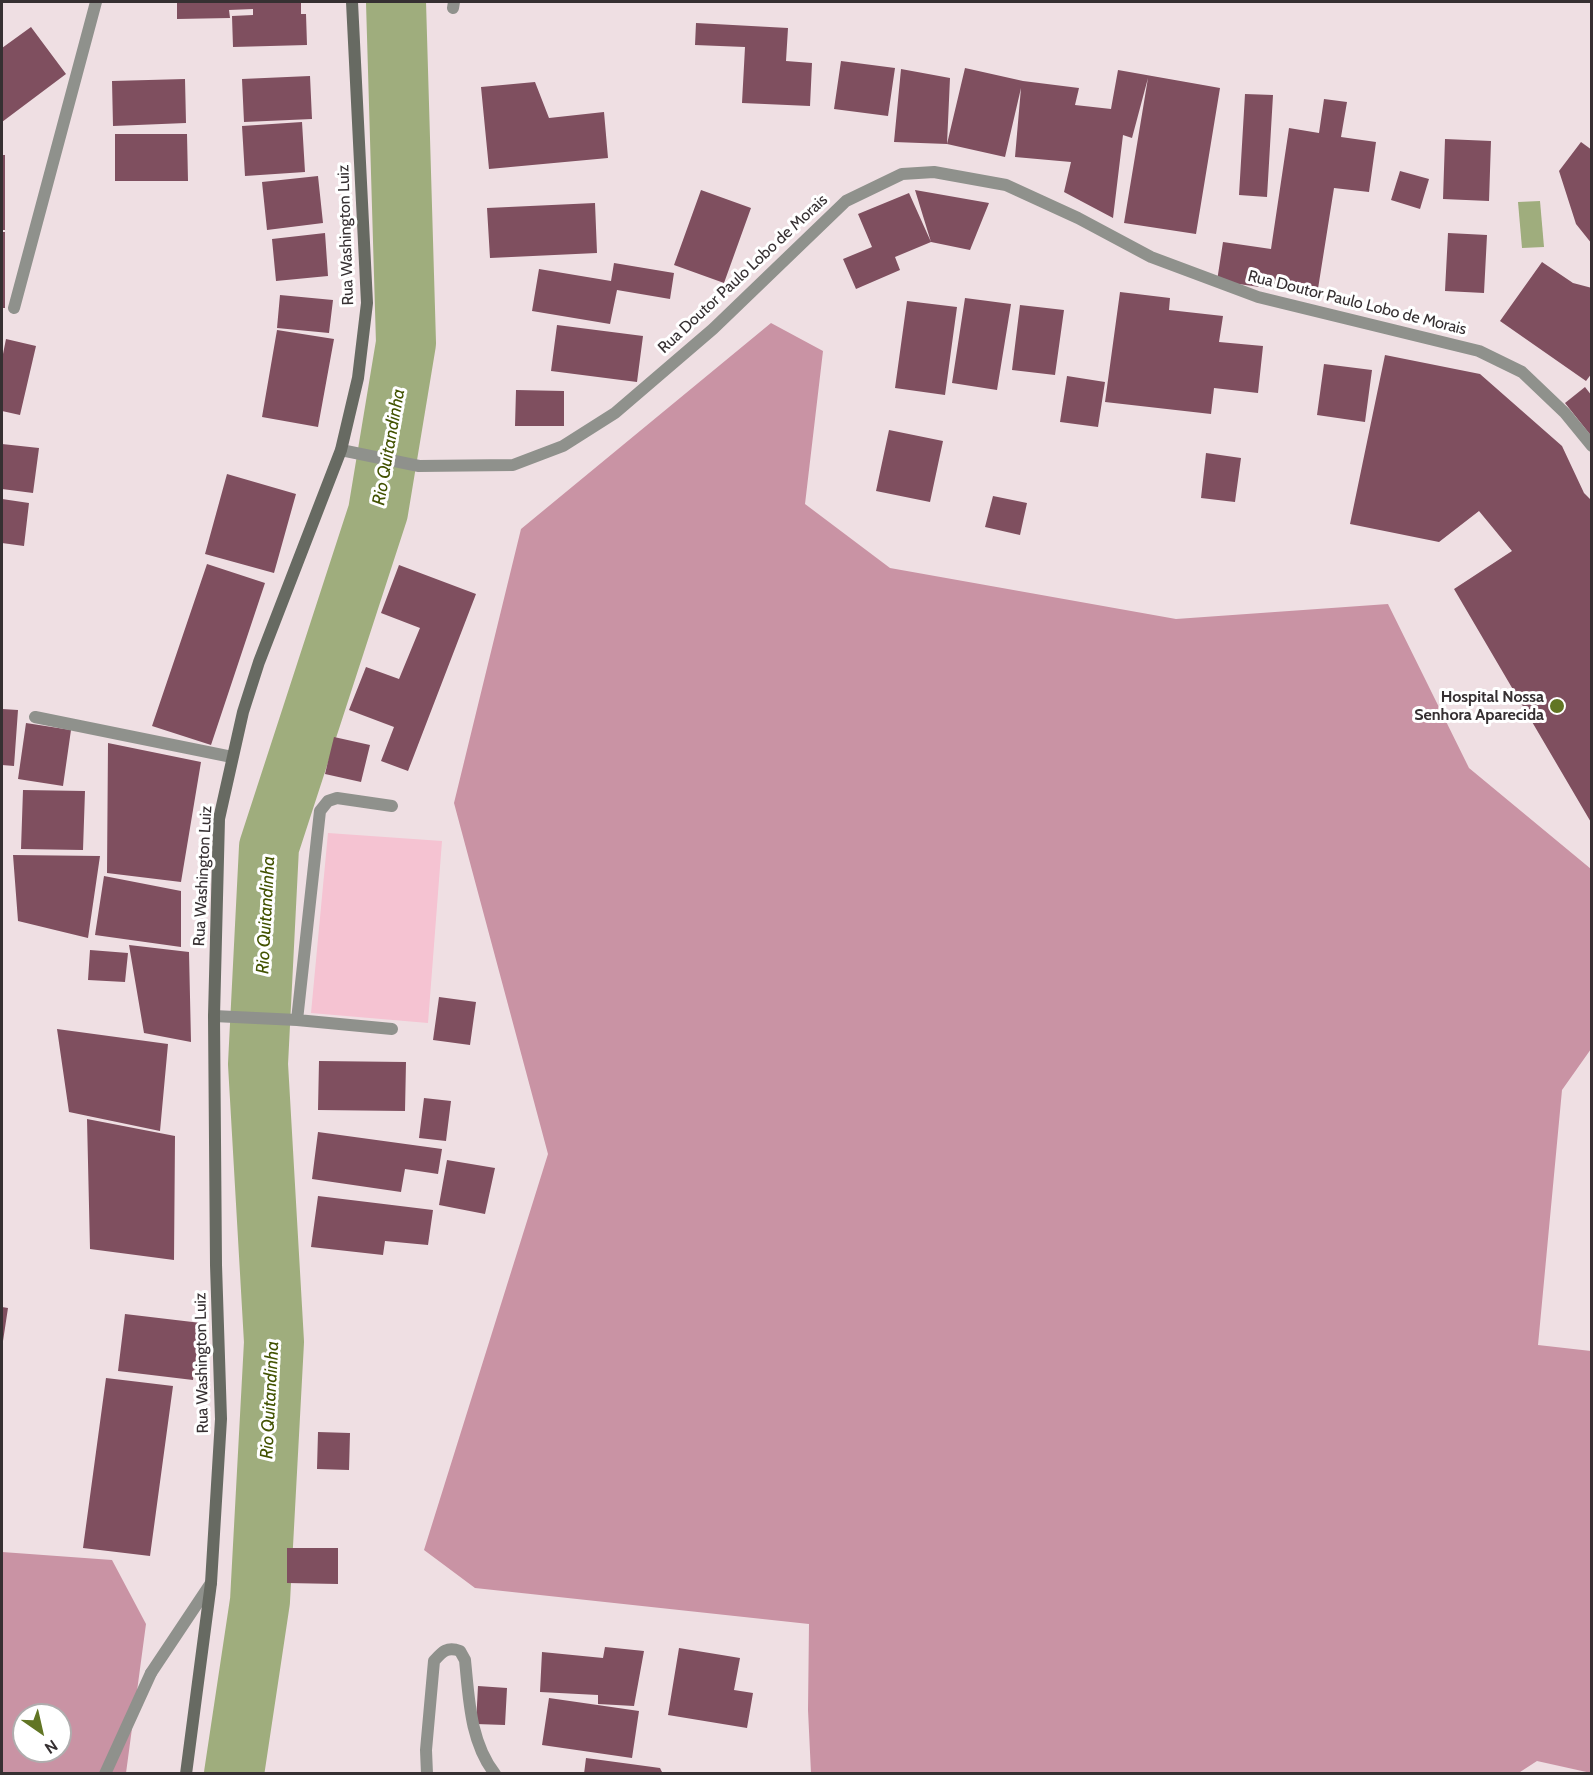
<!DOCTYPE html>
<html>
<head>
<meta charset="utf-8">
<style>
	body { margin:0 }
	#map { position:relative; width:1593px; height:1775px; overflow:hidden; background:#efdfe3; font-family:Cabin,sans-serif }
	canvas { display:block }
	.frame { position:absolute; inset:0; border:3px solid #363032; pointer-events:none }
	.north { position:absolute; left:12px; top:1703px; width:60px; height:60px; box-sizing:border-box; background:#fff; border:2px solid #afacad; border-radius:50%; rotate:146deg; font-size:16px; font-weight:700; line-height:24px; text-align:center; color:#363032 }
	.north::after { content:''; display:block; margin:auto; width:21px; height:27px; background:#617524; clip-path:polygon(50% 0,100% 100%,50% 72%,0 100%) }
</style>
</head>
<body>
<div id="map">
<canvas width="1593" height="1775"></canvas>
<div class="frame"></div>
<div class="north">N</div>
</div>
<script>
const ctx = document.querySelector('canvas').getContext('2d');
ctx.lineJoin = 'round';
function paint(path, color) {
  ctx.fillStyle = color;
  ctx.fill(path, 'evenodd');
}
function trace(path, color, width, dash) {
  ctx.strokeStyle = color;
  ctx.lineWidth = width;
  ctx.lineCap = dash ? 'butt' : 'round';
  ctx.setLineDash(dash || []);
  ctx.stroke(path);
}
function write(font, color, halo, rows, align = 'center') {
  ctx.font = font + ' Cabin,sans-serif';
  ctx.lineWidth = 6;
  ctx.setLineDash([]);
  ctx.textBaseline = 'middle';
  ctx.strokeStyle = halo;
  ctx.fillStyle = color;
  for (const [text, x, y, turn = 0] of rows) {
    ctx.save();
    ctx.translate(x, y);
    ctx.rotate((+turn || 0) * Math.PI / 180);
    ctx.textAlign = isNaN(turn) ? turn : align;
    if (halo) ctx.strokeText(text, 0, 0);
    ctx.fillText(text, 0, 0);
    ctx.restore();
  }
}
paint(new Path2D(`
	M328 833 442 841 428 1023 311 1013Z`), '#f5c3d2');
paint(new Path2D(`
	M771 323 823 351 805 504 890 568 1176 619 1388 604 1469 768 1591 869V1049L1562 1090 1538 1345 1591 1351V1773L1537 1761 1517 1774 811 1773 808 1710 809 1624 475 1588 424 1550 548 1154 454 803 521 529Z
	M2 1552 112 1560 146 1624 126 1773H2ZM24 1715H60V1751H24Z`), '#c993a4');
paint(new Path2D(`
	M1540 201 1544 247 1522 248 1518 202Z`), '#9fad7d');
trace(new Path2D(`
	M234 1774 260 1601 274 1342 258 1064 269 847 378 512 406 343 396 2`), '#9fad7d', 60);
paint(new Path2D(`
	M177 2H301V14H306L307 45 233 47 232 16 253 15V9L229 10 230 18 177 19Z
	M696 23 788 28 786 61 812 63 810 106 742 103 745 47 695 45Z
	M31 27 66 74 2 122V48Z
	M841 61 895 68 888 116 834 109Z
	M965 68 1023 81 1079 88 1075 105 1111 109 1118 70 1220 88 1196 234 1124 223 1148 78 1132 138 1123 135 1113 218 1064 192 1071 162 1015 157 1021 88 1005 157 947 144Z
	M901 69 950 78 947 144 894 142Z
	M310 76 312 119 244 122 242 79Z
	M185 79 186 123 113 126 112 81Z
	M535 82 549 118 604 112 608 158 489 169 481 87Z
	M1245 94 1273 95 1267 197 1239 195Z
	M1324 99 1347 102 1341 137 1376 142 1369 192 1334 188 1317 295 1217 281 1223 242 1271 249 1289 128 1319 133Z
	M302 122 305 172 245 176 242 126Z
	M115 134H187L188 181H115Z
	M1445 139 1491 141 1489 201 1443 199Z
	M1581 142 1592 150V244L1576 224 1559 171Z
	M2 155H5V230H2Z
	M1400 171 1429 179 1420 209 1391 200Z
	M318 176 323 223 267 230 262 182Z
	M701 190 751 208 724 283 674 265Z
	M915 190 989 203 970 250 931 242 895 257 900 270 856 289 843 259 872 247 858 214 909 193 931 242Z
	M595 203 597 253 490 258 487 208Z
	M2 232H5V308H2Z
	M325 233 328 276 276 281 272 239Z
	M1448 233 1487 235 1484 293 1445 291Z
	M1542 262 1573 283 1592 288 1590 304 1592 306V373L1586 381 1500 321Z
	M614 263 674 273 670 299 617 290 610 324 532 311 539 269 611 281Z
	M1120 292 1170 298 1169 310 1223 316 1219 342 1263 346 1258 393 1214 388 1211 414 1105 402Z
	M280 295 333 300 329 333 277 328Z
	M965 298 1011 304 997 390 952 383Z
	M907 301 957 307 945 395 895 388Z
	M1020 305 1064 310 1055 375 1012 370Z
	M557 325 643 336 637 382 551 371Z
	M277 330 334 339 318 427 262 417Z
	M6 339 36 346 20 415 2 411V359Z
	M1385 355 1480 374 1562 446 1584 493 1592 501V824L1454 589 1512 551 1479 511 1439 542 1350 524Z
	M1324 364 1372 370 1365 422 1317 415Z
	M1067 376 1105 382 1098 427 1060 422Z
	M1585 387 1592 396V437L1565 403Z
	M516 390 564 391V426H515Z
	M889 430 943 441 930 502 876 491Z
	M2 444 39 448 33 493 2 489Z
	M1206 453 1241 458 1235 502 1201 498Z
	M227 474 296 494 274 573 205 554Z
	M993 496 1027 503 1020 535 985 527Z
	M2 499 29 503 24 546 2 543Z
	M207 564 265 583 211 745 152 726Z
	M399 565 476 594 408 771 381 761 394 727 349 710 366 667 399 679 420 628 381 613Z
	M2 709 18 710 14 766 2 765Z
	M26 723 71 730 63 786 18 779Z
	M334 737 370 745 361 782 325 774Z
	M108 743 201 762 181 882 107 873Z
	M23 790 85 791 83 850 21 849Z
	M13 855 100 856 88 938 18 921Z
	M104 876 181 891V947L95 935Z
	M129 945 189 952 191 1042 144 1033Z
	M90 950 128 953 125 982 88 980Z
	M439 997 476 1002 470 1045 433 1040Z
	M57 1029 168 1044 160 1131 69 1112Z
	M319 1061 406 1062 405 1111 318 1110Z
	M424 1098 451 1101 446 1141 419 1138Z
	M87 1119 175 1136 174 1260 90 1249Z
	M318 1132 442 1149 438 1174 405 1169 401 1192 312 1179Z
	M447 1160 495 1168 485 1214 439 1205Z
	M318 1196 433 1210 428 1245 385 1241 383 1255 311 1247Z
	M2 1307 8 1308 3 1341H2Z
	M125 1314 201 1323 193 1380 118 1371Z
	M106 1378 173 1386 150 1556 83 1548Z
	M318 1432 350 1433 349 1470 317 1469Z
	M287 1548H338V1584L287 1583Z
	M605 1647 644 1651 634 1706 598 1704V1695L540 1692 542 1652 603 1658Z
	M679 1648 740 1658 734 1690 753 1693 747 1728 668 1715Z
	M478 1686 507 1688 505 1725 476 1724Z
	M549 1698 639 1711 632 1758 542 1745Z
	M586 1758 660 1768 663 1774H584Z`), '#7f4f5f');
trace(new Path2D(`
	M453 8 454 2
	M14 308 96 2
	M35 717 232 757
	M214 1016 297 1020 392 1029
	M297 1020 320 811 328 801 337 798 392 806
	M105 1774 151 1673`), '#8f918c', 12);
trace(new Path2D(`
	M341 450 419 466 513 465 563 446 615 413 713 329 846 201 902 174 934 172 1006 185 1078 218 1151 257 1258 297 1479 351 1522 372 1565 413 1592 446
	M151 1673 211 1583
	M427 1774 426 1750 434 1661C442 1652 447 1646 460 1651L465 1660C469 1699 470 1742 495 1774`), '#8f918c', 12);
trace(new Path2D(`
	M186 1774 211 1583 221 1419 216 1265 214 1016 219 819 243 712 259 662 341 450 358 378 367 303 352 2`), '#676a62', 12);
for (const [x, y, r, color] of [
	[1557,706,8,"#617524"]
]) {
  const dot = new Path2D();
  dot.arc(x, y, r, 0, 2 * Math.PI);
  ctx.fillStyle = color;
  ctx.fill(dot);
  trace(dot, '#fff', 2);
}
write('16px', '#363032', '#fff', [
	["Rua Washington Luiz",346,235,-92],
	["Rua Doutor Paulo Lobo de Morais",743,274,-43],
	["Rua Doutor Paulo Lobo de Morais",1357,303,14],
	["Rua Washington Luiz",203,876,-87],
	["Rua Washington Luiz",202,1363,-91]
]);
write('bold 16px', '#363032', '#fff', [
	["Hospital Nossa",1544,697],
	["Senhora Aparecida",1544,715]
], 'right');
write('italic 18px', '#425201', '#fff', [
	["Rio Quitandinha",389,447,-80],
	["Rio Quitandinha",266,915,-87],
	["Rio Quitandinha",270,1400,-87]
]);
</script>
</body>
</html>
